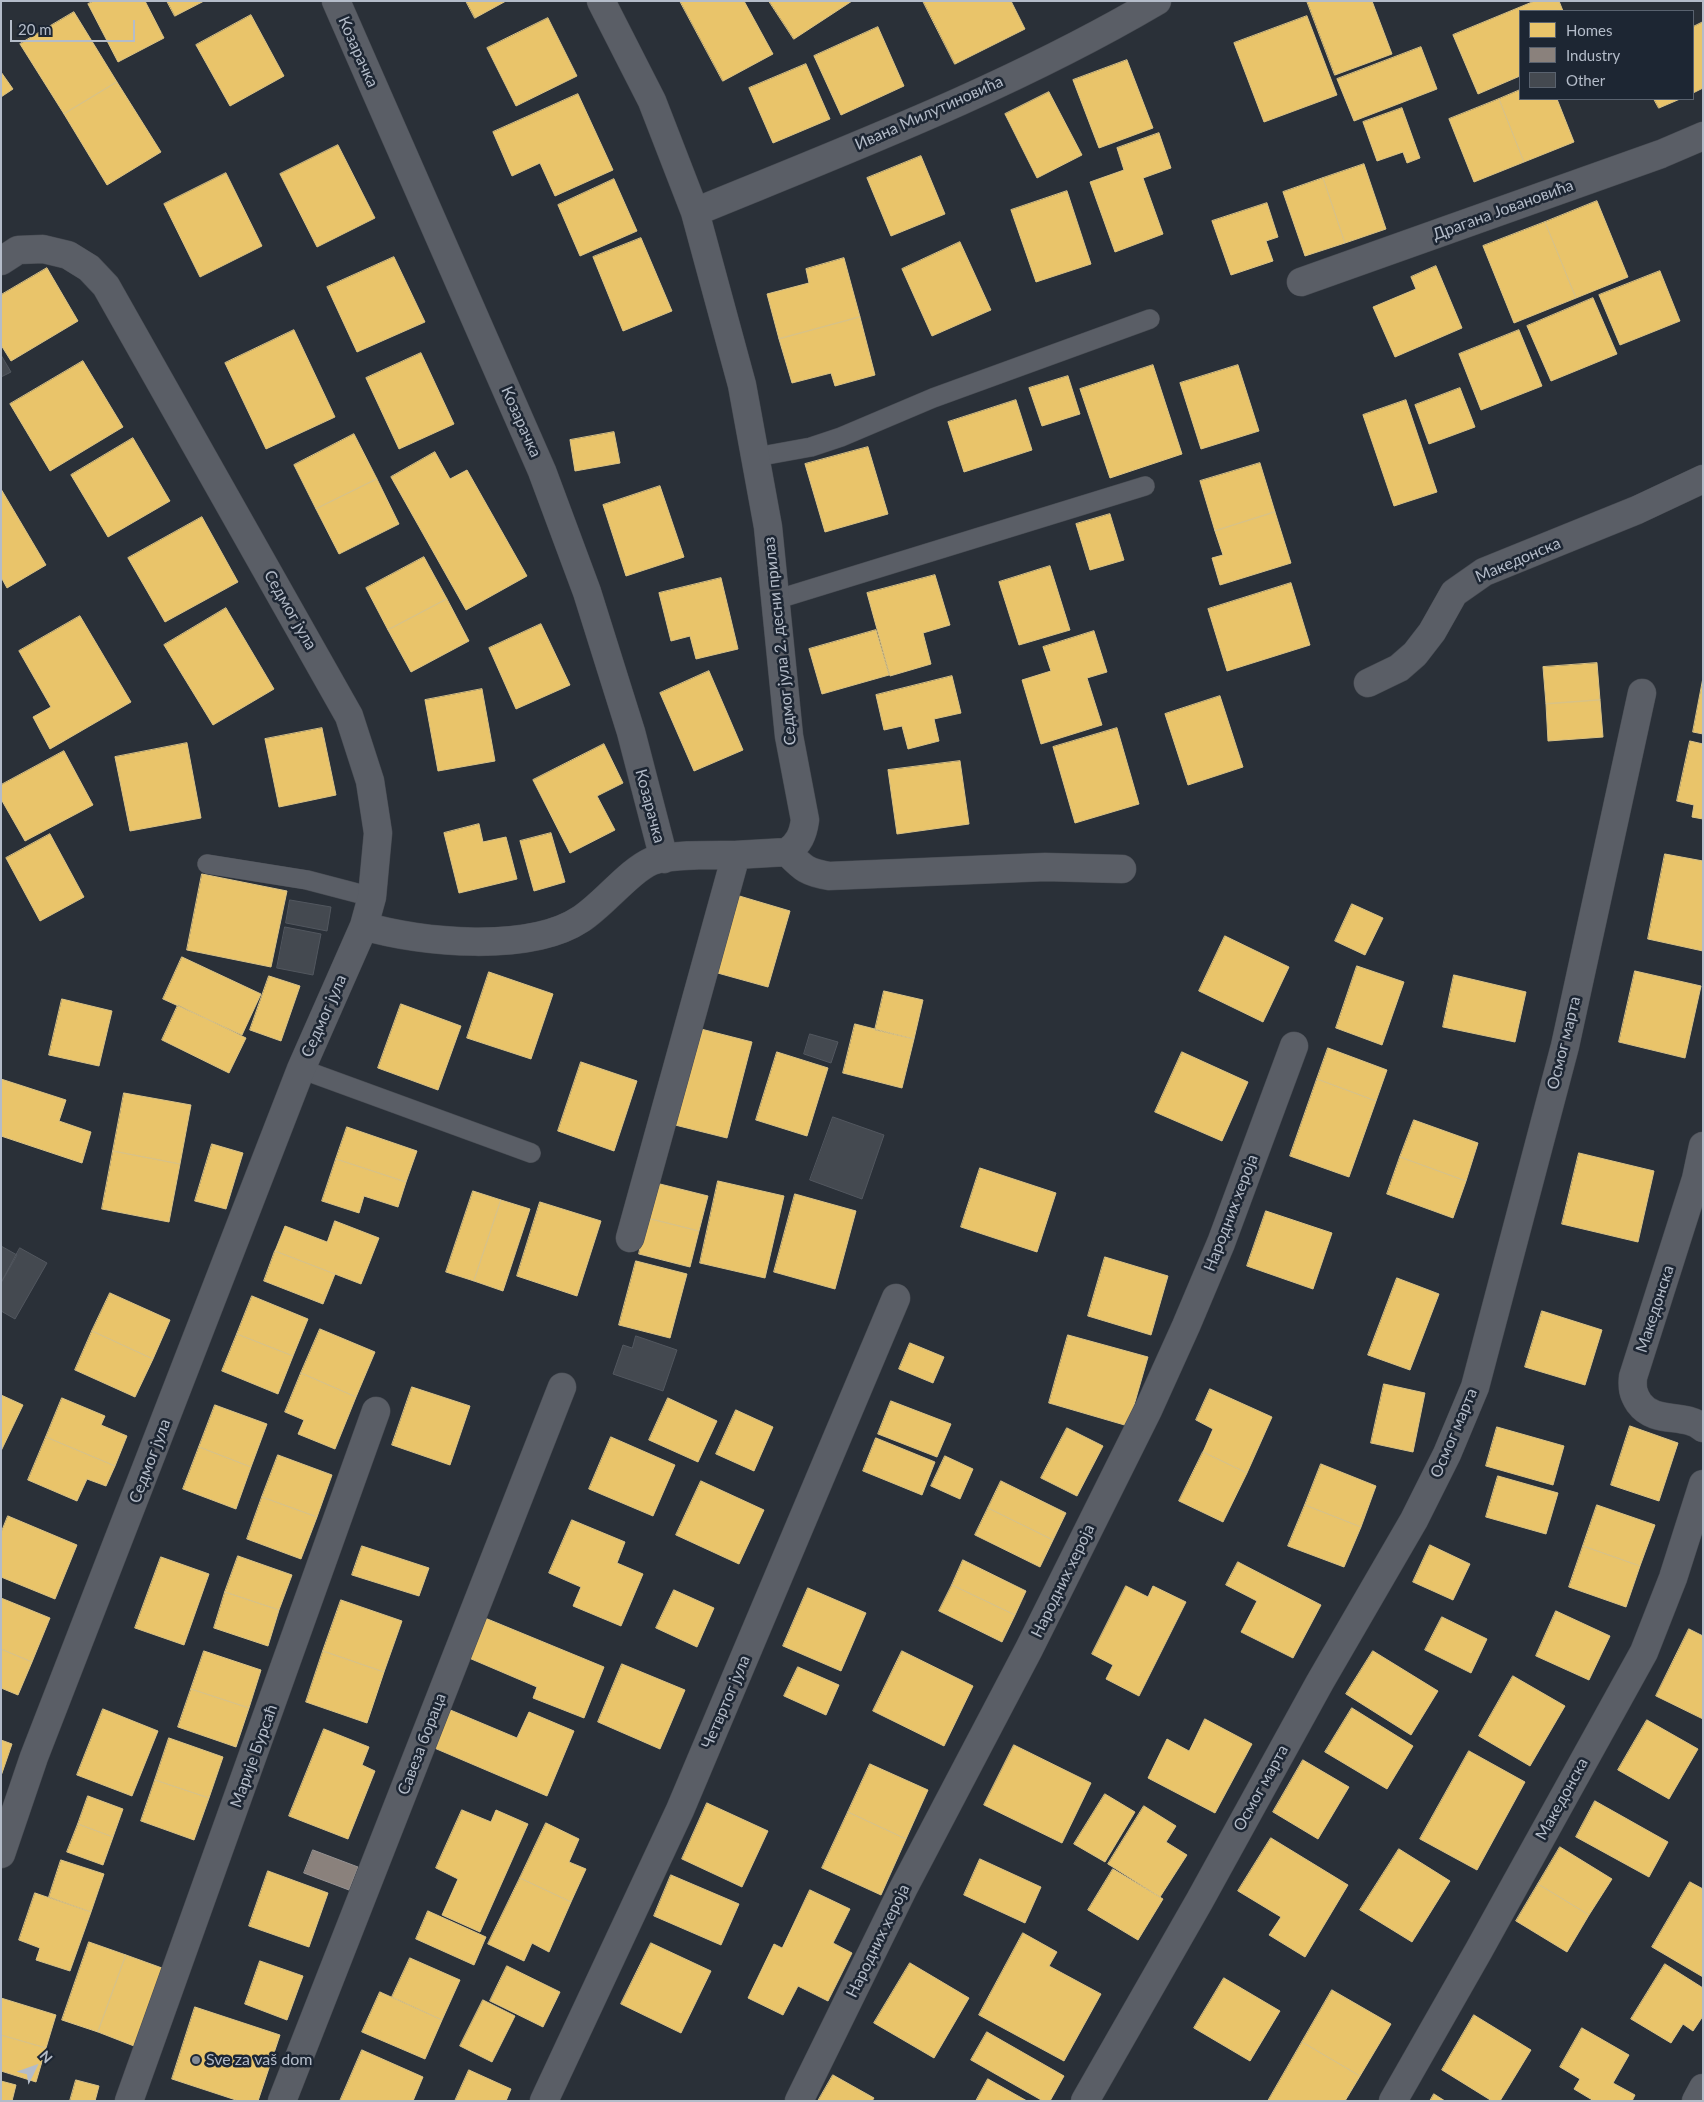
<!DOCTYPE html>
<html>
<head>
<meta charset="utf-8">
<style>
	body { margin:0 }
	#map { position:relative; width:1704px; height:2102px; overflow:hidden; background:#2a3038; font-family:Lato,sans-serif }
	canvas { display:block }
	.frame { position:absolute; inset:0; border:2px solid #b4bcc9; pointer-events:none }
	.legend { position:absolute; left:1519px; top:10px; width:175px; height:90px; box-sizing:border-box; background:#1d2633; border:1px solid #59626f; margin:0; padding:6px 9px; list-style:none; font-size:15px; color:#b4bcc9 }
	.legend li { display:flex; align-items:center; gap:10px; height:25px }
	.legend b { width:25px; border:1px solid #59626f }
	.north { position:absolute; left:10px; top:2042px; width:50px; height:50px; -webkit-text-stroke:4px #1d2633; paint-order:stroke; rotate:48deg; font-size:14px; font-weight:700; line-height:20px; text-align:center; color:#b4bcc9 }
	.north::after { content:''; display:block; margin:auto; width:18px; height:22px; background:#b4bcc9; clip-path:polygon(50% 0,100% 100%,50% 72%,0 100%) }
	.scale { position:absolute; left:10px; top:20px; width:125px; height:22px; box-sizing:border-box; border:2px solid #b4bcc9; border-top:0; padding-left:6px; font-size:15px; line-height:18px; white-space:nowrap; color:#b4bcc9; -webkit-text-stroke:4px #1d2633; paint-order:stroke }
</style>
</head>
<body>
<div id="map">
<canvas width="1704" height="2102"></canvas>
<div class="frame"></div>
<ul class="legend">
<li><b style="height:14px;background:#e9c46a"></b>Homes</li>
<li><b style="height:14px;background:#8a817c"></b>Industry</li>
<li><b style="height:14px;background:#444950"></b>Other</li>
</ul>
<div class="north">N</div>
<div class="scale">20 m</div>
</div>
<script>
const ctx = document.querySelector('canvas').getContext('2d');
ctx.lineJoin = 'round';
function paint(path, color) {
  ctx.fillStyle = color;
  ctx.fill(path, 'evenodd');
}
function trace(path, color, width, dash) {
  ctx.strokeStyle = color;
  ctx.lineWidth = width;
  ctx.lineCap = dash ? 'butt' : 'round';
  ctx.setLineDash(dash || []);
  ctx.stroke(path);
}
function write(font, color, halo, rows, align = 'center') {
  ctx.font = font + ' Lato,sans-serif';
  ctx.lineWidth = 5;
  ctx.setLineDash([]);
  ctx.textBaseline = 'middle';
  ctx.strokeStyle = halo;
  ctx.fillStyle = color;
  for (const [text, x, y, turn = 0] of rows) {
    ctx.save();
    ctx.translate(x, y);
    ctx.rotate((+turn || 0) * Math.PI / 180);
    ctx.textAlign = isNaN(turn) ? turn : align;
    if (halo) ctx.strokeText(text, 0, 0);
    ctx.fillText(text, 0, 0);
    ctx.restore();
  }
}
const homes = new Path2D(`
	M94 1H145L164 38 118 62 88 4Z
	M167 1H204L175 16Z
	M466 1H506L475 18Z
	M680 1H744L773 54 723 81Z
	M769 1H852L794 39Z
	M923 1H1011L1025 29 955 64Z
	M1307 1H1372L1392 54 1335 75Z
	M1535 1H1559L1563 11H1520V76L1478 94 1453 35Z
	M74 12 117 82 64 114 20 44Z
	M251 15 284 76 230 106 196 45Z
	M1307 16 1337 95 1264 122 1234 43Z
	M548 18 577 76 516 106 487 48Z
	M1703 22V88L1693 93V27Z
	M878 27 904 86 841 115 814 56Z
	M1421 47 1437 89 1354 121 1337 79Z
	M1127 60 1153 128 1099 148 1073 80Z
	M806 64 830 119 773 143 749 88Z
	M1 72 13 89 1 97Z
	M117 82 161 152 107 185 64 114Z
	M1520 90V99H1557L1574 142 1524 162 1499 99Z
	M1049 92 1082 155 1037 178 1005 114Z
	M578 94 613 170 555 196 540 163 512 176 493 132Z
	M1499 99 1524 162 1474 182 1449 119Z
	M1654 99H1680L1659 108Z
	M1402 108 1420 158 1407 163 1403 152 1377 161 1363 122Z
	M1159 133 1171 168 1143 178 1163 234 1115 252 1090 182 1124 170 1117 148Z
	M338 145 375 218 317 247 280 174Z
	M921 156 945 214 891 236 867 178Z
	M1364 164 1386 229 1345 243 1323 178Z
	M226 173 262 246 200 277 164 204Z
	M1323 178 1345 243 1305 256 1283 192Z
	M614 179 637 231 580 256 558 205Z
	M1067 191 1091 264 1036 282 1011 210Z
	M1597 201 1628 277 1576 298 1545 222Z
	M1267 203 1278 237 1266 241 1273 261 1231 275 1212 221Z
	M1545 222 1576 298 1514 323 1483 246Z
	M641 238 672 311 623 331 593 257Z
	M960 242 991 310 932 336 902 269Z
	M394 257 425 322 357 352 327 287Z
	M844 258 860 317 779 339 767 294 809 283 806 269Z
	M1436 266 1462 328 1395 357 1373 307 1416 289 1411 277Z
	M47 268 78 321 11 361 1 345V295Z
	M1660 271 1680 321 1620 345 1599 295Z
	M1593 298 1617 354 1551 381 1527 326Z
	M860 317 875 375 835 386 831 373 792 383 779 339Z
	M294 330 335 417 266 449 225 363Z
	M1519 330 1542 386 1481 410 1459 354Z
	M421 353 454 424 399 449 366 378Z
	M83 361 123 427 50 471 10 404Z
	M1153 365 1182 454 1110 478 1080 389Z
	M1238 365 1259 431 1201 449 1180 383Z
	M1068 376 1080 414 1042 426 1029 388Z
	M1460 388 1475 427 1429 444 1415 405Z
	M1016 400 1032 450 964 472 948 422Z
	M1406 400 1437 492 1394 506 1363 415Z
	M614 432 620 463 575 471 570 440Z
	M354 434 377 479 316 509 294 465Z
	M133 438 170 501 108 537 71 475Z
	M868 447 888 514 825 532 805 464Z
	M435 452 450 479 467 470 527 576 466 610 391 477Z
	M1260 463 1275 512 1215 531 1200 481Z
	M377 479 399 524 339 554 316 509Z
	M660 486 684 557 626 576 603 505Z
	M1 489 46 565 7 588 1 577Z
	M1275 512 1291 563 1220 585 1212 558 1223 555 1215 531Z
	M1110 514 1124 560 1090 570 1076 524Z
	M202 517 238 582 165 622 128 558Z
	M424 557 447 599 388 630 366 588Z
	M1050 566 1070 630 1019 645 999 582Z
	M935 575 950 625 923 633 931 664 890 676 867 593Z
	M721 578 738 649 696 659 690 636 671 641 659 593Z
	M1291 583 1310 645 1227 671 1208 609Z
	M447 599 469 641 411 672 388 630Z
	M226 608 274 689 213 725 164 645Z
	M80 616 131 702 50 749 33 717 51 707 19 651Z
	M541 624 570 685 516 709 489 648Z
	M876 630 889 675 822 694 809 649Z
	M1094 631 1107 672 1087 678 1102 725 1041 744 1022 680 1051 671 1043 647Z
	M1597 663 1600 700 1546 704 1543 667Z
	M709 671 743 750 694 771 660 693Z
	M952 676 961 713 934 719 939 741 908 749 902 726 884 730 876 695Z
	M1703 678V734L1693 732Z
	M482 689 495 761 438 771 425 700Z
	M1220 696 1243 767 1188 785 1165 714Z
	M1600 700 1603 737 1548 741 1546 704Z
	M322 728 336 795 279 807 265 739Z
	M1117 728 1139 804 1075 823 1053 747Z
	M1690 741 1703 744V819L1692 817 1694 805 1677 801Z
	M187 743 201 818 130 831 115 757Z
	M604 744 623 783 597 796 615 830 570 853 533 780Z
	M64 751 93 805 25 841 1 799V785Z
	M960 761 969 824 897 834 888 770Z
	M479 824 483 842 506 837 517 879 459 893 444 833Z
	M551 833 565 882 534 891 520 841Z
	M50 834 84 897 40 921 6 858Z
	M1665 854 1703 861V951L1648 939Z
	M202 874 287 891 271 967 187 950Z
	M736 895 790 911 768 987 714 972Z
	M1352 904 1383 918 1365 955 1335 941Z
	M1225 936 1289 967 1263 1022 1199 991Z
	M182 957 261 994 242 1035 163 999Z
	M1357 966 1404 982 1382 1045 1336 1028Z
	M1635 971 1701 986 1685 1058 1619 1042Z
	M489 972 553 994 531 1059 467 1038Z
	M1454 975 1526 992 1515 1042 1443 1027Z
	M269 976 300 986 281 1041 250 1030Z
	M884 991 923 1000 914 1039 875 1030Z
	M62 999 112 1011 99 1066 49 1055Z
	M401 1004 461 1026 438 1090 378 1068Z
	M178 1005 246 1038 229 1073 162 1040Z
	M855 1024 914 1039 902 1088 843 1073Z
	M697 1028 752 1042 727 1138 671 1124Z
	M1328 1048 1387 1070 1376 1101 1317 1079Z
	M777 1052 828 1068 807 1136 756 1120Z
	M1182 1052 1248 1082 1222 1141 1155 1112Z
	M581 1062 637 1081 614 1151 558 1131Z
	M1 1079 66 1100 59 1121 91 1132 82 1163 1 1136Z
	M1317 1079 1376 1101 1349 1177 1290 1156Z
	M124 1093 191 1105 180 1164 113 1151Z
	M1414 1120 1478 1143 1466 1181 1400 1157Z
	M347 1127 417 1151 406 1182 336 1159Z
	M212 1144 243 1153 226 1209 195 1201Z
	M113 1151 180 1164 169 1222 102 1209Z
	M1579 1153 1654 1171 1638 1242 1562 1224Z
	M1400 1157 1466 1181 1453 1218 1387 1194Z
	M336 1159 406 1182 398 1207 364 1196 359 1213 322 1201Z
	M980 1168 1056 1193 1037 1252 961 1227Z
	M718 1181 784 1196 765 1278 700 1263Z
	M656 1183 708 1196 699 1231 647 1218Z
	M473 1191 501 1200 474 1281 446 1272Z
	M795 1194 856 1211 835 1289 774 1272Z
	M501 1200 530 1209 503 1291 474 1281Z
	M540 1202 601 1221 577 1296 517 1276Z
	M1266 1211 1332 1233 1313 1289 1247 1266Z
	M647 1218 699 1231 690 1267 639 1254Z
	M335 1221 379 1238 361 1284 275 1251 285 1226 327 1242Z
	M275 1251 335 1274 323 1304 264 1281Z
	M1105 1257 1168 1276 1151 1335 1088 1316Z
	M636 1261 687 1274 670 1338 619 1325Z
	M1397 1278 1439 1294 1410 1370 1368 1355Z
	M110 1293 170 1320 153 1359 92 1331Z
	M252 1296 308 1319 293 1356 237 1334Z
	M1542 1311 1602 1330 1585 1385 1525 1367Z
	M320 1329 375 1352 356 1397 301 1373Z
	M92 1331 153 1359 135 1397 75 1370Z
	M237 1334 293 1356 278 1394 222 1371Z
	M1068 1335 1148 1357 1128 1426 1049 1403Z
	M910 1343 944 1357 933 1383 899 1369Z
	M301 1373 356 1397 335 1449 298 1434 304 1420 285 1412Z
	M1384 1384 1425 1393 1413 1452 1371 1443Z
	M412 1387 470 1406 450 1465 392 1445Z
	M1210 1389 1272 1417 1247 1473 1203 1452 1213 1429 1196 1420Z
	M1 1395 23 1405 1 1451Z
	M62 1398 105 1416 101 1425 127 1436 115 1466 46 1437Z
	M668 1398 717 1421 698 1462 649 1440Z
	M891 1401 951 1424 937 1457 878 1434Z
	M215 1405 267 1424 251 1467 199 1447Z
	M736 1410 773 1427 754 1471 716 1454Z
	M1630 1426 1678 1443 1659 1501 1611 1485Z
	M1497 1427 1564 1446 1553 1485 1486 1466Z
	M1067 1428 1103 1446 1077 1496 1041 1478Z
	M46 1437 115 1466 106 1486 87 1479 77 1501 28 1480Z
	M611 1437 675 1465 653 1516 589 1489Z
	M876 1438 935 1462 922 1495 863 1471Z
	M199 1447 251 1467 236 1509 183 1489Z
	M1203 1452 1247 1473 1223 1522 1179 1501Z
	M278 1455 332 1475 317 1517 262 1497Z
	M945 1456 973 1469 960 1499 931 1486Z
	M1321 1464 1376 1486 1361 1527 1305 1505Z
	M1498 1476 1558 1493 1546 1534 1486 1517Z
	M701 1481 764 1510 739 1564 676 1535Z
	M1001 1481 1066 1513 1053 1540 988 1508Z
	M262 1497 317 1517 301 1559 247 1539Z
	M1305 1505 1361 1527 1344 1567 1288 1546Z
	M1597 1505 1655 1525 1640 1566 1583 1546Z
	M988 1508 1053 1540 1040 1567 975 1535Z
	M8 1516 77 1545 55 1599 1 1577V1533Z
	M572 1520 625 1542 617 1563 643 1574 621 1626 573 1606 581 1587 549 1573Z
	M1430 1545 1470 1564 1453 1600 1413 1582Z
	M362 1546 429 1568 419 1596 352 1575Z
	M1583 1546 1640 1566 1626 1607 1569 1587Z
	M238 1556 292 1575 279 1610 225 1592Z
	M161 1557 209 1574 184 1645 135 1628Z
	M963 1560 1026 1591 1015 1615 952 1585Z
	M1238 1562 1321 1605 1293 1658 1241 1632 1257 1601 1226 1585Z
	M952 1585 1015 1615 1002 1642 939 1611Z
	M1126 1586 1148 1597 1153 1586 1186 1602 1139 1696 1106 1679 1113 1665 1092 1654Z
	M808 1588 866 1613 841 1671 783 1646Z
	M674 1590 714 1608 697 1647 656 1628Z
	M225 1592 279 1610 268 1646 214 1628Z
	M1 1598 50 1618 32 1662 1 1649Z
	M341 1600 402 1621 384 1672 323 1651Z
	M1556 1611 1610 1636 1589 1680 1536 1656Z
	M1442 1617 1487 1639 1471 1673 1425 1650Z
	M485 1618 604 1667 584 1718 533 1698 537 1687 469 1658Z
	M1689 1629 1703 1636V1719L1656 1696Z
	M1 1649 32 1662 18 1695 1 1688Z
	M204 1651 261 1670 249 1708 191 1689Z
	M323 1651 384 1672 367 1723 306 1702Z
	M902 1651 973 1686 944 1746 873 1711Z
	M1373 1651 1438 1691 1411 1735 1346 1694Z
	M622 1664 685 1690 660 1749 598 1722Z
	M798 1667 839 1685 826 1715 784 1696Z
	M1513 1676 1565 1706 1530 1766 1479 1736Z
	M191 1689 249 1708 236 1747 178 1727Z
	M1352 1708 1413 1746 1387 1789 1325 1752Z
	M103 1709 158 1731 132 1796 77 1775Z
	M448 1709 517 1738 529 1712 574 1731 547 1796 432 1747Z
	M1205 1719 1252 1744 1215 1813 1148 1778 1167 1739 1189 1751Z
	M1647 1720 1698 1749 1669 1799 1618 1770Z
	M324 1729 369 1747 362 1765 375 1771 348 1839 289 1816Z
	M169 1738 223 1757 209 1798 155 1780Z
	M1 1740 12 1744 1 1776Z
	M1014 1745 1091 1783 1062 1843 984 1805Z
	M1469 1751 1525 1782 1477 1870 1420 1839Z
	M1303 1760 1349 1787 1318 1839 1273 1812Z
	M870 1764 928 1790 906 1839 848 1812Z
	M155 1780 209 1798 194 1840 141 1821Z
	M1105 1794 1135 1812 1105 1862 1074 1844Z
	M88 1796 123 1809 113 1837 78 1824Z
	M1595 1801 1668 1842 1649 1877 1576 1837Z
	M707 1803 768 1831 742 1887 682 1859Z
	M1144 1806 1176 1826 1166 1842 1187 1855 1160 1897 1108 1864Z
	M462 1810 491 1822 496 1810 528 1824 480 1932 442 1915 458 1879 436 1868Z
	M848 1812 906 1839 881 1895 822 1868Z
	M546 1823 579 1839 569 1862 586 1869 571 1902 520 1878Z
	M78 1824 113 1837 103 1865 67 1852Z
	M1271 1838 1348 1885 1305 1957 1269 1935 1281 1917 1238 1891Z
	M1560 1847 1612 1879 1589 1915 1538 1884Z
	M1399 1849 1450 1881 1412 1942 1360 1910Z
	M980 1859 1041 1887 1025 1923 964 1895Z
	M61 1860 104 1874 91 1912 49 1897Z
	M1113 1869 1163 1899 1138 1940 1088 1910Z
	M268 1871 328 1893 309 1947 249 1926Z
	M671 1875 739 1904 721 1945 654 1916Z
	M520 1878 571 1902 549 1952 532 1943 524 1961 488 1944Z
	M1690 1882 1703 1889V1977L1652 1947Z
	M1538 1884 1589 1915 1567 1952 1516 1921Z
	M810 1890 850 1909 833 1943 852 1953 828 2001 798 1986 783 2015 748 1998 774 1944 782 1948Z
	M35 1893 91 1912 70 1971 36 1960 40 1948 19 1940Z
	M428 1911 486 1937 474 1965 416 1939Z
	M1023 1933 1057 1952 1049 1966 1101 1994 1064 2061 979 2015Z
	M89 1942 126 1955 98 2032 62 2020Z
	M651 1943 711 1971 681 2033 621 2004Z
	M126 1955 162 1968 134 2046 98 2032Z
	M410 1958 460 1980 442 2020 392 1997Z
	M260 1961 303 1976 287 2020 245 2004Z
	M910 1963 969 1998 934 2058 874 2023Z
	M1665 1964 1703 1988V2016L1693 2031 1683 2024 1671 2043 1631 2019Z
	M507 1966 560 1992 543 2027 490 2001Z
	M1224 1978 1280 2011 1250 2061 1194 2028Z
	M1332 1990 1391 2024 1360 2076 1302 2042Z
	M380 1992 442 2020 425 2059 362 2032Z
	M1 1998 56 2015 46 2048 1 2035Z
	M483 2000 515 2016 492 2062 460 2046Z
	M195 2007 280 2035 258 2101H239L172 2079Z
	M1474 2015 1531 2050 1500 2101H1492L1442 2070Z
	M1582 2028 1629 2055 1613 2083 1635 2095 1632 2101H1594L1574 2089 1580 2079 1560 2067Z
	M987 2032 1064 2076 1050 2101H1043L971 2060Z
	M1 2035 46 2048 36 2082 1 2071Z
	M1302 2042 1360 2076 1345 2101H1268Z
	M362 2050 423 2077 413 2101H340Z
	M469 2070 511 2089 506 2101H455Z
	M833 2075 874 2098 872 2101H818Z
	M988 2079 1027 2101H976Z
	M76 2080 99 2086 95 2101H70Z
	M1 2081 16 2085 12 2101H1Z
	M1434 2094 1445 2101H1430Z`);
paint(homes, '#e9c46a');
trace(homes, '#d9c286', 1);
const industry = new Path2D(`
	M313 1850 358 1867 349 1890 304 1873Z`);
paint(industry, '#8a817c');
trace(industry, '#979393', 1);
const building = new Path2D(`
	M1 355 11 372 1 377Z
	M290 900 331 907 327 931 286 923Z
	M285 927 321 934 313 975 277 968Z
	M810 1034 838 1042 831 1063 804 1054Z
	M833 1117 884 1135 862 1199 810 1180Z
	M1 1246 17 1255 1 1283Z
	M20 1248 47 1263 15 1319 1 1311V1283Z
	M636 1336 677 1350 663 1391 613 1374 623 1345 632 1348Z`);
paint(building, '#444950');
trace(building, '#52575f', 1);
const lane = new Path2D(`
	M756 457 811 447 841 437 933 398 1150 319
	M775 600 1145 486
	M207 864 307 880 372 897
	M301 1069 531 1153`);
const street = new Path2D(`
	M336 1 542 471 587 592 631 732 664 859
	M695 212C851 148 1011 87 1157 1
	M1 261 18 250 43 249 68 255 89 268 106 286 349 716 370 781 378 833 372 897 364 926 301 1069 34 1757 1 1854
	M1301 282 1661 154 1703 136
	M1368 683 1399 668 1415 654 1432 632 1454 593 1484 572 1637 510 1703 479
	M787 852C803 868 806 872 829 876L1045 867 1122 869
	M364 926C421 943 530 953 581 919 604 904 629 871 652 861 670 854 713 855 735 855 752 854 770 853 787 852 799 844 803 834 805 820L789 736 768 527 742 385 695 212 652 101 601 1
	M1703 1146 1696 1179 1633 1377C1632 1388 1633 1394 1639 1403 1655 1425 1684 1412 1703 1428
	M630 1238 736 855
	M129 2101 376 1411
	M282 2101 562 1387
	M544 2101 680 1810 896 1298
	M799 2101 903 1889 1029 1649 1148 1410 1186 1326 1221 1243 1294 1046
	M1085 2101 1200 1900 1320 1682 1414 1520 1447 1454 1475 1387 1565 1046 1642 693
	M1393 2101 1479 1950 1644 1652 1673 1578 1703 1484
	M1696 2101 1703 2088`);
trace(lane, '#484c53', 20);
trace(street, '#484c53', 29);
trace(lane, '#5a5e66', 19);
trace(street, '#5a5e66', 28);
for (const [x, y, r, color] of [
	[196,2060,5,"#848b96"]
]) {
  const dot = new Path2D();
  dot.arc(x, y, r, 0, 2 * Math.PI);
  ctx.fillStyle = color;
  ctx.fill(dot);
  trace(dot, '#1d2633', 2);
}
write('16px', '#b4bcc9', '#1d2633', [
	["Козарачка",358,52,66],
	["Ивана Милутиновића",929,113,-24],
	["Драгана Јовановића",1503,210,-20],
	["Козарачка",521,422,66],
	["Македонска",1518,560,-23],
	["Седмог јула",290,610,60],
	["Седмог јула 2. десни прилаз",780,641,-96],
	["Козарачка",650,806,75],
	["Седмог јула",324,1016,-66],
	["Осмог марта",1564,1043,-76],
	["Народних хероја",1231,1213,-69],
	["Македонска",1655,1309,-72],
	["Осмог марта",1454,1433,-67],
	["Седмог јула",150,1461,-69],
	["Народних хероја",1063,1581,-64],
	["Четвртог јула",726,1702,-67],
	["Савеза бораца",422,1744,-69],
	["Марије Бурсаћ",254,1756,-70],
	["Осмог марта",1261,1788,-61],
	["Македонска",1562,1799,-61],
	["Народних хероја",878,1941,-64]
]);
write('16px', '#b4bcc9', '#1d2633', [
	["Sve za vaš dom",206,2060]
], 'left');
</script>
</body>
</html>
